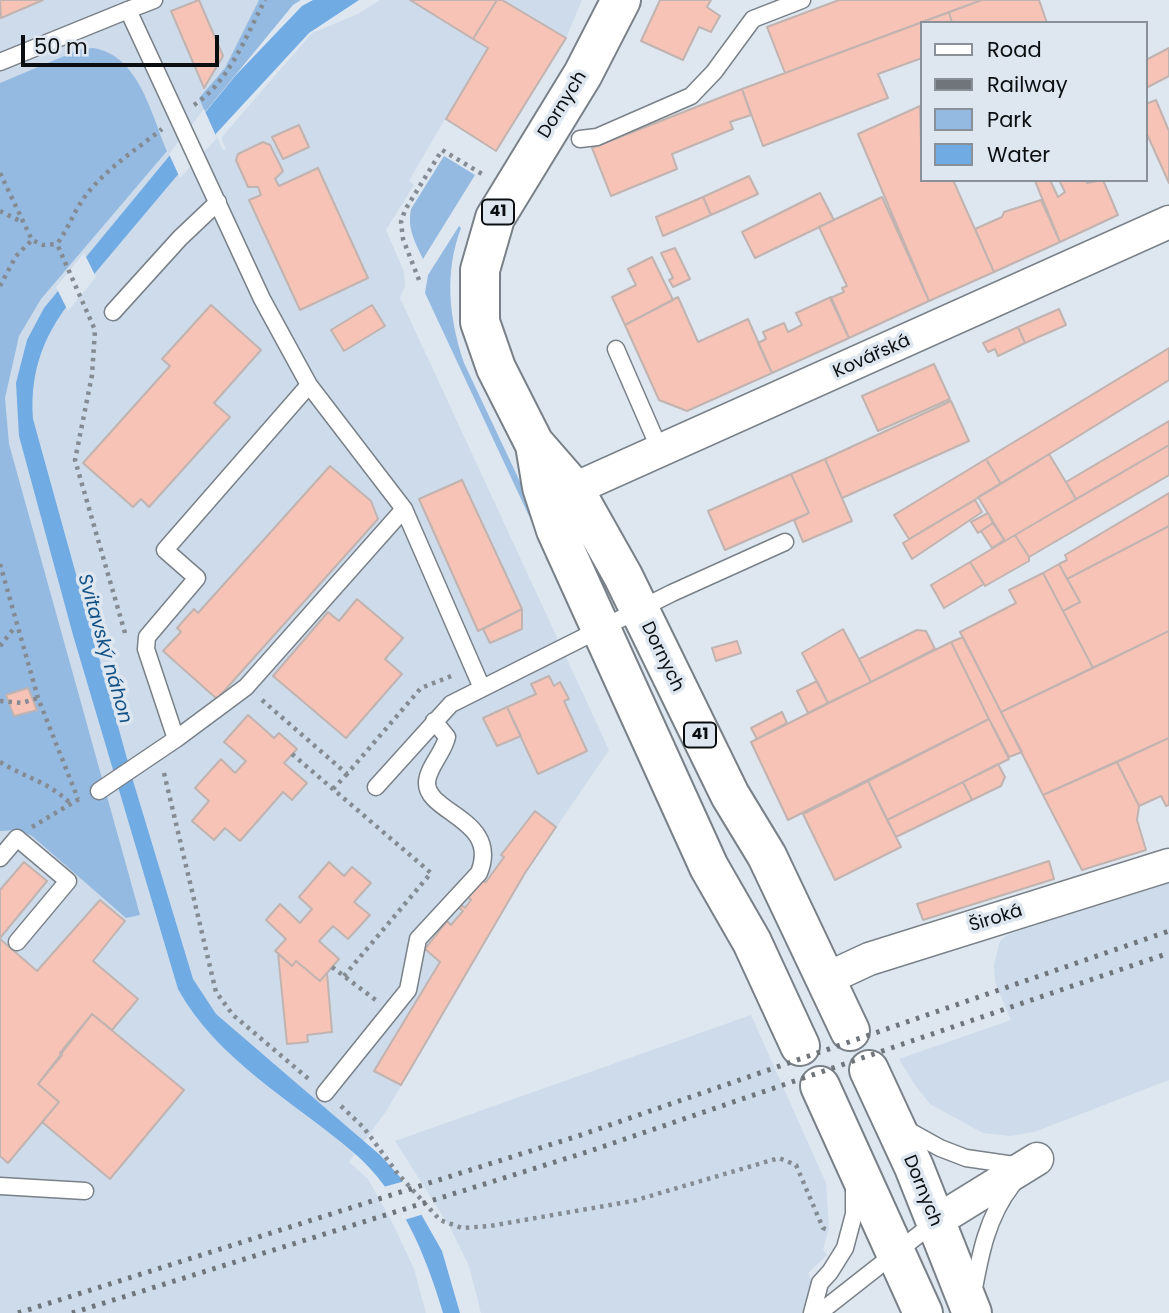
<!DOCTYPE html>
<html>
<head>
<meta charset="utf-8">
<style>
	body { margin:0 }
	#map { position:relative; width:1169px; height:1313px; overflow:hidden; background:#dee7f0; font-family:Poppins,sans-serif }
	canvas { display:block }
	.legend { position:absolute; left:920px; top:21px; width:228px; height:161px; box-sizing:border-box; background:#dee7f0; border:2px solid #8a9097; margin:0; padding:9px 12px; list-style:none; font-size:21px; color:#0b0e11 }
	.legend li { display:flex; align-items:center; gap:14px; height:35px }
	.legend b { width:35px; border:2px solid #8a9097 }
	.scale { position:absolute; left:21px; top:35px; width:198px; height:32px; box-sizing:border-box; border:4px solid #0b0e11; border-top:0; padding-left:9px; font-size:21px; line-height:24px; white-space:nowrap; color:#0b0e11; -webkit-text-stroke:5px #dee7f0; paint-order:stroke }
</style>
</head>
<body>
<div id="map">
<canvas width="1169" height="1313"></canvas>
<ul class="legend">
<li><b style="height:9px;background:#fff"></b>Road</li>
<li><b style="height:9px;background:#6f757b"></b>Railway</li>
<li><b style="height:19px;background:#94bae1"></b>Park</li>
<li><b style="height:19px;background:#71abe4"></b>Water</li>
</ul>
<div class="scale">50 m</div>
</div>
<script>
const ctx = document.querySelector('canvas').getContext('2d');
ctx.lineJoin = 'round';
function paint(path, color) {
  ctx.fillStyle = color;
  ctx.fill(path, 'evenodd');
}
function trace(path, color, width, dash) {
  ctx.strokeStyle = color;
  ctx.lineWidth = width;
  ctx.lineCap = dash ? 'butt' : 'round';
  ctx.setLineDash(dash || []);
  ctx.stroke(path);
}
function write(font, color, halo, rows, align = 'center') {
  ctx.font = font + ' Poppins,sans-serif';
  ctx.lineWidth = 7;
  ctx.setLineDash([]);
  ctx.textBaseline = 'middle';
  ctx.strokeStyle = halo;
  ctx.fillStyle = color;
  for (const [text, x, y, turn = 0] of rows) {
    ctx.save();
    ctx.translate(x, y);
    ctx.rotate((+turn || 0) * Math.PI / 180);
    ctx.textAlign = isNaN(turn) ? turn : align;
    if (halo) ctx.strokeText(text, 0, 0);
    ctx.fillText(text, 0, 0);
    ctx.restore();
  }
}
paint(new Path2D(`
	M0 0H259L225 68 199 98 223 150 226 149 221 138 312 33 358 14 380 0H582L566 38 496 151 445 119 409 181 414 185 386 230 404 272 405 286 400 298 609 750 525 873 387 1110 349 1162 368 1179 393 1224 414 1269 426 1313H0Z
	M1169 883V1080L1034 1132 1010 1136 983 1133 930 1104 915 1085 899 1059 1011 1020 995 982 994 965 1000 941 1009 934Z
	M751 1015 826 1183 829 1228 823 1249 827 1255 808 1273 828 1313H481L469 1266 451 1229 395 1141Z`), '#cddbea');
paint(new Path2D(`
	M259 0H301L293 5 205 112 199 98 225 68Z
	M93 48C139 55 151 114 167 151L41 299 19 336 5 398 9 444 140 915 126 918 32 836 19 830 0 831V83L81 49Z
	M444 156 475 175 423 259C415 242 407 228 411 209Z
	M459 226 461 228C444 273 449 318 464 363L565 577 557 576 425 293 428 275Z`), '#94bae1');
paint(new Path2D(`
	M313 0H359L309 33 175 178 64 310C40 344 30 378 33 419L134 784 193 979 216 1014 380 1155 400 1177 442 1251 460 1313H443C426 1255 400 1192 353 1152 293 1101 217 1060 178 989L73 635 19 436 16 383 27 340 44 308 236 75 302 6Z`), '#71abe4');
paint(new Path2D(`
	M204 109 217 138 180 178 169 154Z
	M84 253 96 277 68 311 56 287Z
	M405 1181 424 1214 401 1221 380 1188Z`), '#dee7f0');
const building = new Path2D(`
	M0 0H43L1 18Z
	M199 0 223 56 204 88 171 11Z
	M410 0H497L473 39Z
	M497 0H502L566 38 496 151 446 119 488 48 473 39Z
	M660 0H711L707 7 720 16 711 32 699 27 683 60 641 41Z
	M839 0H982L785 73 767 27Z
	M982 0H1039L1047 23H952L949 12Z
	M949 12 952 23H922V58L878 74 888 98 763 146 742 89Z
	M1169 48V76L1146 88V60Z
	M742 89 751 115 730 122 733 129 672 154 677 169 611 196 592 148Z
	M1156 100 1169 131V183L1146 132V104Z
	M920 106 922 180H953L994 272 929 301 858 134Z
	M299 125 309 147 283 159 272 137Z
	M263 142 270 145 283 171 275 179 279 186 318 168 368 278 300 310 249 200 261 195 258 187H248L236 160 238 154Z
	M749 176 758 194 711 215 703 197Z
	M1050 180 1058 197 1065 192 1059 180H1086L1087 183 1103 180 1118 215 1060 242 1035 181Z
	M820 193 834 220 755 258 742 232Z
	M703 197 711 215 663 236 656 217Z
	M882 197 929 301 849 338 830 298 844 292 842 288 847 286 819 227Z
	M1041 200 1060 242 994 272 975 229 1002 217 1004 212Z
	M675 248 690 279 673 287 669 280 673 278 661 253Z
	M652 257 673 300 625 325 612 297 636 285 628 269Z
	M678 297 698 342 748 319 772 373 687 411 659 400 625 325Z
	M831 297 849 338 772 373 758 343 766 339 763 332 784 323 788 332 802 325 796 313Z
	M211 305 261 350 214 403 230 417 149 507 141 499 133 507 83 463 170 366 162 359Z
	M372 305 385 326 344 351 331 330Z
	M1059 309 1066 325 1025 343 1018 327Z
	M1018 327 1025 343 998 356 995 349 988 352 983 343Z
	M1169 348V380L1001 484 986 459Z
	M934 364 950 399 878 431 862 396Z
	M951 401 969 441 842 498 825 459Z
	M1169 421V445L1076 499 1066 482Z
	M1169 445V475L1029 557 1015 535Z
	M1049 454 1076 499 1005 541 978 497Z
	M825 459 852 521 803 542 794 520 809 513 791 474Z
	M986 459 1001 484 909 539 894 515Z
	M330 466 371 501 378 519 217 699 163 651 181 632 177 628 194 609 198 613Z
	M791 474 809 513 725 550 708 511Z
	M462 480 522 609 478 631 419 499Z
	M1169 493V526L1067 579 1059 564 1067 560 1065 555Z
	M975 500 982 512 912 559 903 543Z
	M988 513 993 523 978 533 971 522Z
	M993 523 1004 540 992 548 981 531Z
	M1169 526V631L1093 668 1063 611 1080 602 1067 579Z
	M1015 535 1029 557V561L985 586 970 562Z
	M970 562 984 584 944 608 931 585Z
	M1059 564 1080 602 1063 611 1043 573Z
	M1043 573 1093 668 1001 712 960 632 1016 603 1009 590Z
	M357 599 403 638 385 659 402 674 346 738 273 676 328 612 339 621Z
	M522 609V629L490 643 483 629Z
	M843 629 871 682 828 703 802 653Z
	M917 630 926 631 935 649 871 682 859 659Z
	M1169 631V738L1043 795 1001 712Z
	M963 637 1001 712 1022 752 1009 757 989 719 951 642Z
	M737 641 741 653 716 661 712 648Z
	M951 642 989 719 788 820 751 742Z
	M549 676 554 686 560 682 569 699 564 701 587 751 538 774 507 707 536 694 531 684Z
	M817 681 828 703 808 713 797 691Z
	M28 688 37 710 14 716 6 695Z
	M507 707 521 736 497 746 483 718Z
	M782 712 787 723 757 739 751 728Z
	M248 715 274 738 279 733 297 749 284 763 307 783 292 800 283 792 240 841 225 828 214 840 192 821 209 801 195 788 221 759 235 773 246 761 224 742Z
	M989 719 1009 759 887 820 868 781Z
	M1169 738V805L1166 806 1161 796 1139 806 1117 762Z
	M1117 762 1139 806 1137 820 1146 850 1082 870 1043 795Z
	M998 764 1005 777 1001 786 972 800 963 782Z
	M868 781 901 847 835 880 803 814Z
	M963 782 972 800 896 837 887 820Z
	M535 811 556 827 525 873 401 1085 374 1071 440 962 425 949 447 921 451 925 463 911 459 908 461 905 465 908 471 900 468 897 482 881 486 882 504 857 501 855Z
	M1049 861 1054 879 923 920 917 904Z
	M24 862 47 881 0 938V890Z
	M329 862 344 876 352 867 371 883 354 902 370 915 348 939 333 926 319 941 339 959 320 981 296 961 292 966 275 951 286 939 266 920 280 904 300 923 312 909 299 897Z
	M100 900 125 921 93 961 138 999 112 1030 92 1014 60 1053 62 1055 38 1084 59 1102 8 1163 0 1156V939L37 971Z
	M278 953 292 966 296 961 320 981 327 973 332 1032 307 1035 308 1042 287 1044Z
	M92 1014 184 1090 110 1179 42 1122 59 1102 38 1084Z`);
paint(building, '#f6c3b6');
trace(building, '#c0b3b0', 2);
const lane = new Path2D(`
	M128 10 154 0
	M0 62 128 10 262 299 309 385 404 509 482 688
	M580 139 597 137 691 96 714 72 753 19 802 0
	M113 312 180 238 218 202
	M616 349 660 450
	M176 739 146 649 147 637 197 578 165 550 309 385
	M376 787 451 704 672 593 785 542
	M99 791 176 739 246 687 404 509
	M0 858 17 838 68 881 17 942
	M325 1093 408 990 418 939 479 873C501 819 425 813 427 782 428 767 444 752 447 737L434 721
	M904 1128 940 1148 966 1158 1021 1166
	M0 1186 85 1191
	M973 1294C980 1255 987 1217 1012 1185
	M812 1313 820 1283 830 1272 845 1248 854 1214V1188
	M819 1313 935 1222`);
const street = new Path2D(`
	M574 489 1169 222
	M826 979 869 959 1169 865
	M935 1222 1037 1159`);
const primary = new Path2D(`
	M621 0 583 74 495 218 480 270V322L496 368 534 443 574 489 623 576 730 795 767 856 850 1031
	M535 445 542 487 556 530 709 867 752 942 800 1046
	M869 1070 914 1167 972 1313
	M820 1086 923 1313`);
trace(lane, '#798088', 19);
trace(street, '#798088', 35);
trace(primary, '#798088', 42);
trace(new Path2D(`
	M194 105C229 82 246 36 265 0
	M0 173 32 240 43 245 56 244
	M0 211 22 222
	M419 280 403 239 401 222 405 210 442 150 482 174
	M0 286 16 256 32 240
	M0 564 38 698 78 799
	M125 633 75 460 92 375 95 330 57 244C69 228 74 210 87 194 107 168 137 149 162 129
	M0 646 15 627
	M262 700 347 774 421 688 454 675
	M0 701 22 703 38 698
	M292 754 431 873 344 976
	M0 762C26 778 47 781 70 803
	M164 773 216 992 233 1015 310 1080
	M333 789 347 774
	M32 827 79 799
	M332 967 377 1001
	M341 1106 364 1128 398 1174 440 1220 462 1228 490 1226 633 1201 779 1158 796 1165 823 1228 828 1230`), '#858b92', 4.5, [3.5, 5]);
trace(lane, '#fff', 16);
trace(street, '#fff', 32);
trace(primary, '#fff', 38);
trace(new Path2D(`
	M18 1313 581 1135 1169 931
	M72 1313 587 1152 1169 953`), '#6f757b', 5, [3.5, 7]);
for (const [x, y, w] of [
	[498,212,32],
	[700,735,32]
]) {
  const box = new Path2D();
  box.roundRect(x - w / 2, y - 12.5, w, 25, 5);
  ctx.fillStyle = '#dee7f0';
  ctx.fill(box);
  trace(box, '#0b0e11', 2);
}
write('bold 16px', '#0b0e11', null, [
	["41",498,212],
	["41",700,735]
]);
write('18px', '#0b0e11', '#dee7f0', [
	["Dornych",563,105,-58],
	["Kovářská",872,357,-24],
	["Dornych",662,657,64],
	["Široká",996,919,-17],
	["Dornych",922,1191,68]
]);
write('italic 19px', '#125186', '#dee7f0', [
	["Svitavský náhon",104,649,74]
]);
</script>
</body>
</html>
